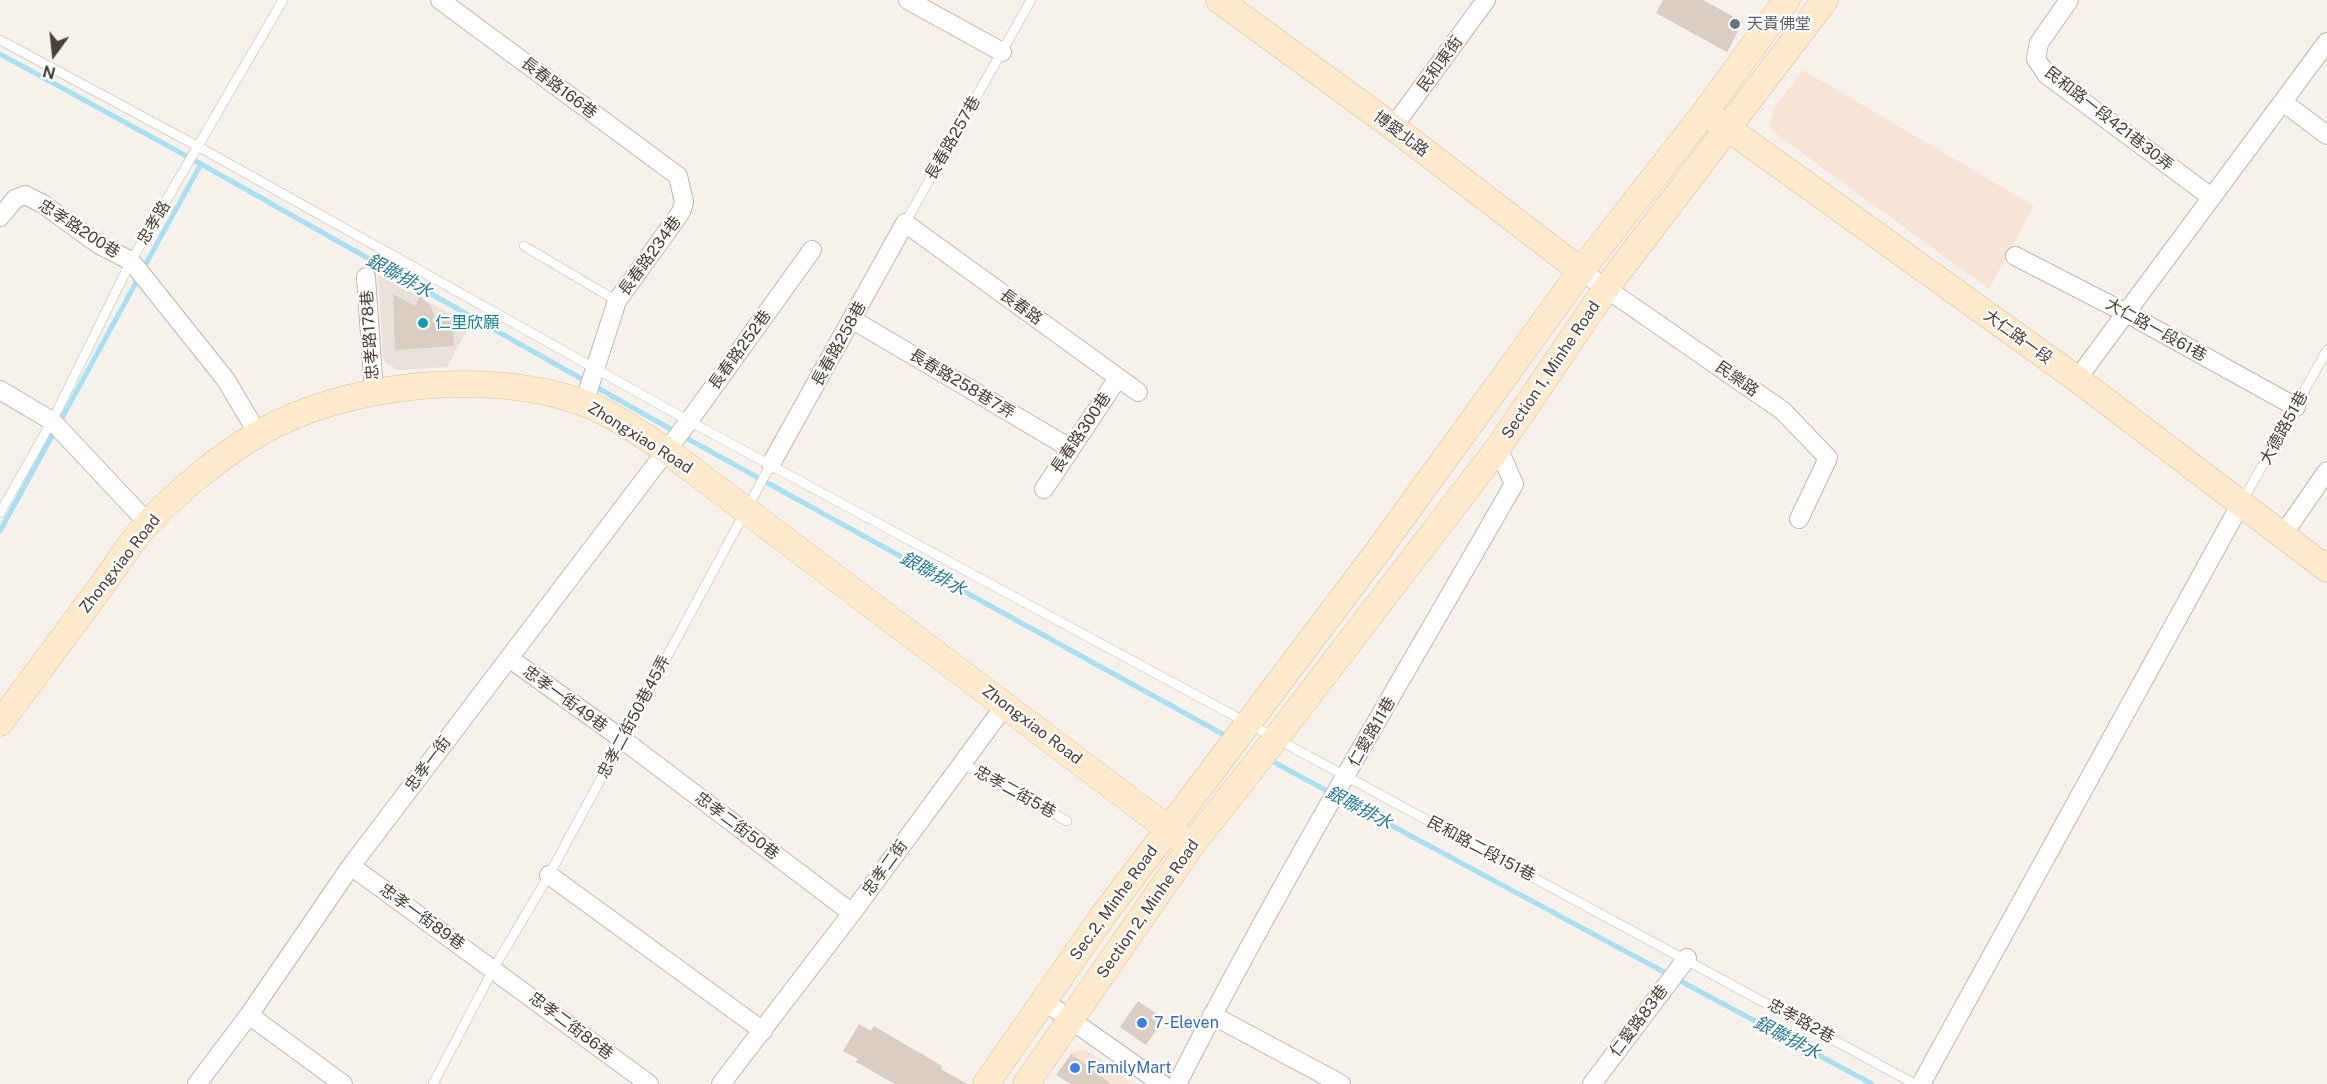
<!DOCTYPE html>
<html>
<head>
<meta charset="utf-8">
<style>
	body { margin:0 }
	#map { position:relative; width:2327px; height:1084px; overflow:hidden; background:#f6f1eb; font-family:"Public Sans",sans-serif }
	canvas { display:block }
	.north { position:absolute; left:24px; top:24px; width:60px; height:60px; -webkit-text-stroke:4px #fff; paint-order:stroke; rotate:195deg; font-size:16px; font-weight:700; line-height:24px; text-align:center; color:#4a4038 }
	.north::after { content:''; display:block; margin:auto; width:21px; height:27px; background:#4a4038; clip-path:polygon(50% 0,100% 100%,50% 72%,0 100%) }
</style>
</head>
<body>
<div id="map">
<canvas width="2327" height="1084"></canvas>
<div class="north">N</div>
</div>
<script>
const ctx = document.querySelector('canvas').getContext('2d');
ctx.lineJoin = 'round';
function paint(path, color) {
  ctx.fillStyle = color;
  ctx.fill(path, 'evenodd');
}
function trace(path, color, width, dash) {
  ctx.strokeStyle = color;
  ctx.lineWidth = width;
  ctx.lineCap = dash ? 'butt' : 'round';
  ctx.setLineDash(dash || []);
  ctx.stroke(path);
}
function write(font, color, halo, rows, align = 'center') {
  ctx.font = font + ' "Public Sans","Noto Sans TC",sans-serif';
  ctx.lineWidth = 4.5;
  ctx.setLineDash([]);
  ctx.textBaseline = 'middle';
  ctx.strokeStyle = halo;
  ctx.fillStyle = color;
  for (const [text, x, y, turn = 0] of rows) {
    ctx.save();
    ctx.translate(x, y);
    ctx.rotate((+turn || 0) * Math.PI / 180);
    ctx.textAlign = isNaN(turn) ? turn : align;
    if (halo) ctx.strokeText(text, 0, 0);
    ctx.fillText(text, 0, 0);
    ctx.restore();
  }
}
paint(new Path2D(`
	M378 274 470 325 447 367 398 370 386 363 383 357Z`), '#eae2d9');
paint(new Path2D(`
	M1803 70 2034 206 1989 289 1772 131 1770 120 1774 109Z
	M1083 1050 1091 1053 1133 1084H1071L1056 1075 1072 1052Z`), '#f7e4d7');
trace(new Path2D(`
	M0 54 201 164 697 444 1228 737
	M143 269 201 164
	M0 531 139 277
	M1268 759 1872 1084`), '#a8e0f2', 5);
paint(new Path2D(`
	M1663 0H1703L1743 22 1727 52 1656 13Z
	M393 294 415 306 420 296 430 306 435 317 452 316 454 346 395 350Z
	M1138 1001 1164 1019 1146 1045 1120 1027Z
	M859 1024 871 1031 874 1026 942 1066 941 1069 967 1084H895L856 1062 858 1059 843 1051Z
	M1071 1054 1081 1061 1111 1084H1071L1056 1075Z`), '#dacdc3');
const lane = new Path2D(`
	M0 40 199 147 689 421 1915 1084
	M905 223 1031 0
	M524 246 617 301
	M2242 502 2327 350
	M0 513 52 421 131 261 283 0
	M962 763 1067 821
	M433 1084 494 968 549 875 771 464`);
const street = new Path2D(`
	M440 0 678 176 684 202 681 212 617 301 584 403
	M908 0 1002 52
	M2069 0 2039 43 2036 59 2047 75 2211 197
	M2283 102 2327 135
	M1393 127 1486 0
	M0 217 15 199 25 195 43 204 98 244 131 261 226 380 258 434
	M2015 256 2128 314 2296 407
	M1581 271 1783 411 1828 458 1799 519
	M366 277 374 392
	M853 320 1070 448
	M2077 379 2327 42
	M0 390 52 421 148 523
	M771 464 905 223 1138 392
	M1044 489 1118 378
	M2282 536 2327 471
	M509 658 622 739 852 913
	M351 866 649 1084
	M549 875 763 1031
	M1044 1001 1162 1084
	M249 1015 343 1084
	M1212 1015 1341 1084
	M197 1084 249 1015 351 866 689 421 812 250
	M721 1084 852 913 1006 704
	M1177 1084C1281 880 1400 683 1514 484L1498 448
	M1592 1084 1687 958
	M1921 1084 2240 505`);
const secondary = new Path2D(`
	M1219 0 1393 127 1581 271
	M1715 119 2077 379 2327 569
	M0 723C33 678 67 633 100 588 116 567 130 542 149 522 179 490 219 457 258 434 343 383 490 368 584 403 613 414 640 434 666 450L1191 846
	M986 1084 1102 917 1378 551 1581 271 1705 112 1787 0
	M1026 1084 1191 846 1276 738 1498 448 1607 287 1825 0`);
trace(lane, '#c1b7ad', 10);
trace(street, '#c1b7ad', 20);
trace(secondary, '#d9bf9d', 27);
trace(lane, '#fff', 9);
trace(street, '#fff', 18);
trace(secondary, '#ffeacc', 26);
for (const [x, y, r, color] of [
	[1735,24,6,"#6b7280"],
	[423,323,6,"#0f9aa8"],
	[1142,1023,6,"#3f7fe0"],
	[1075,1068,6,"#3f7fe0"]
]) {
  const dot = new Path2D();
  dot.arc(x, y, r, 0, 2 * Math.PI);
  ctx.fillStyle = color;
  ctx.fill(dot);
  trace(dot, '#fff', 2);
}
write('16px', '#5b616d', '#fff', [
	["天貴佛堂",1747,24]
], 'left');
write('16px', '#4a4038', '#fff', [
	["民和東街",1440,64,-54],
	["長春路166巷",559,88,37],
	["民和路一段421巷30弄",2109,119,38],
	["博愛北路",1401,134,37],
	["長春路257巷",953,138,-60],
	["忠孝路",154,223,-59],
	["忠孝路200巷",79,229,33],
	["長春路234巷",650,256,-54],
	["長春路",1021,307,36],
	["大仁路一段61巷",2156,330,29],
	["忠孝路178巷",370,335,-94],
	["大仁路一段",2018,337,36],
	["長春路258巷",839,344,-61],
	["長春路252巷",740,350,-54],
	["Section 1, Minhe Road",1551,370,-56],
	["民樂路",1737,379,35],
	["長春路258巷7弄",962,384,31],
	["大德路51巷",2284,428,-61],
	["長春路300巷",1081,433,-56],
	["Zhongxiao Road",640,438,32],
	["Zhongxiao Road",120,564,-52],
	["忠孝一街49巷",565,699,36],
	["忠孝二街50巷45弄",634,717,-62],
	["Zhongxiao Road",1032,725,37],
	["仁愛路11巷",1372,732,-60],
	["忠孝一街",428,764,-53],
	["忠孝二街5巷",1015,792,29],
	["忠孝二街50巷",737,826,37],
	["民和路二段151巷",1481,849,28],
	["忠孝二街",885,868,-54],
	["Sec.2, Minhe Road",1114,903,-54],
	["Section 2, Minhe Road",1148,909,-55],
	["忠孝一街89巷",422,917,36],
	["仁愛路83巷",1639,1021,-53],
	["忠孝路2巷",1801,1021,29],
	["忠孝二街86巷",571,1026,37]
]);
write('16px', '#0d838f', '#fff', [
	["仁里欣願",435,323]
], 'left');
write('16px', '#366cbe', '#fff', [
	["7-Eleven",1154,1023],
	["FamilyMart",1087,1068]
], 'left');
write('italic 18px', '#297b97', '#fff', [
	["銀聯排水",399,276,29],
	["銀聯排水",933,574,29],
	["銀聯排水",1359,808,28],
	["銀聯排水",1787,1038,28]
]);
</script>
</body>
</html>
